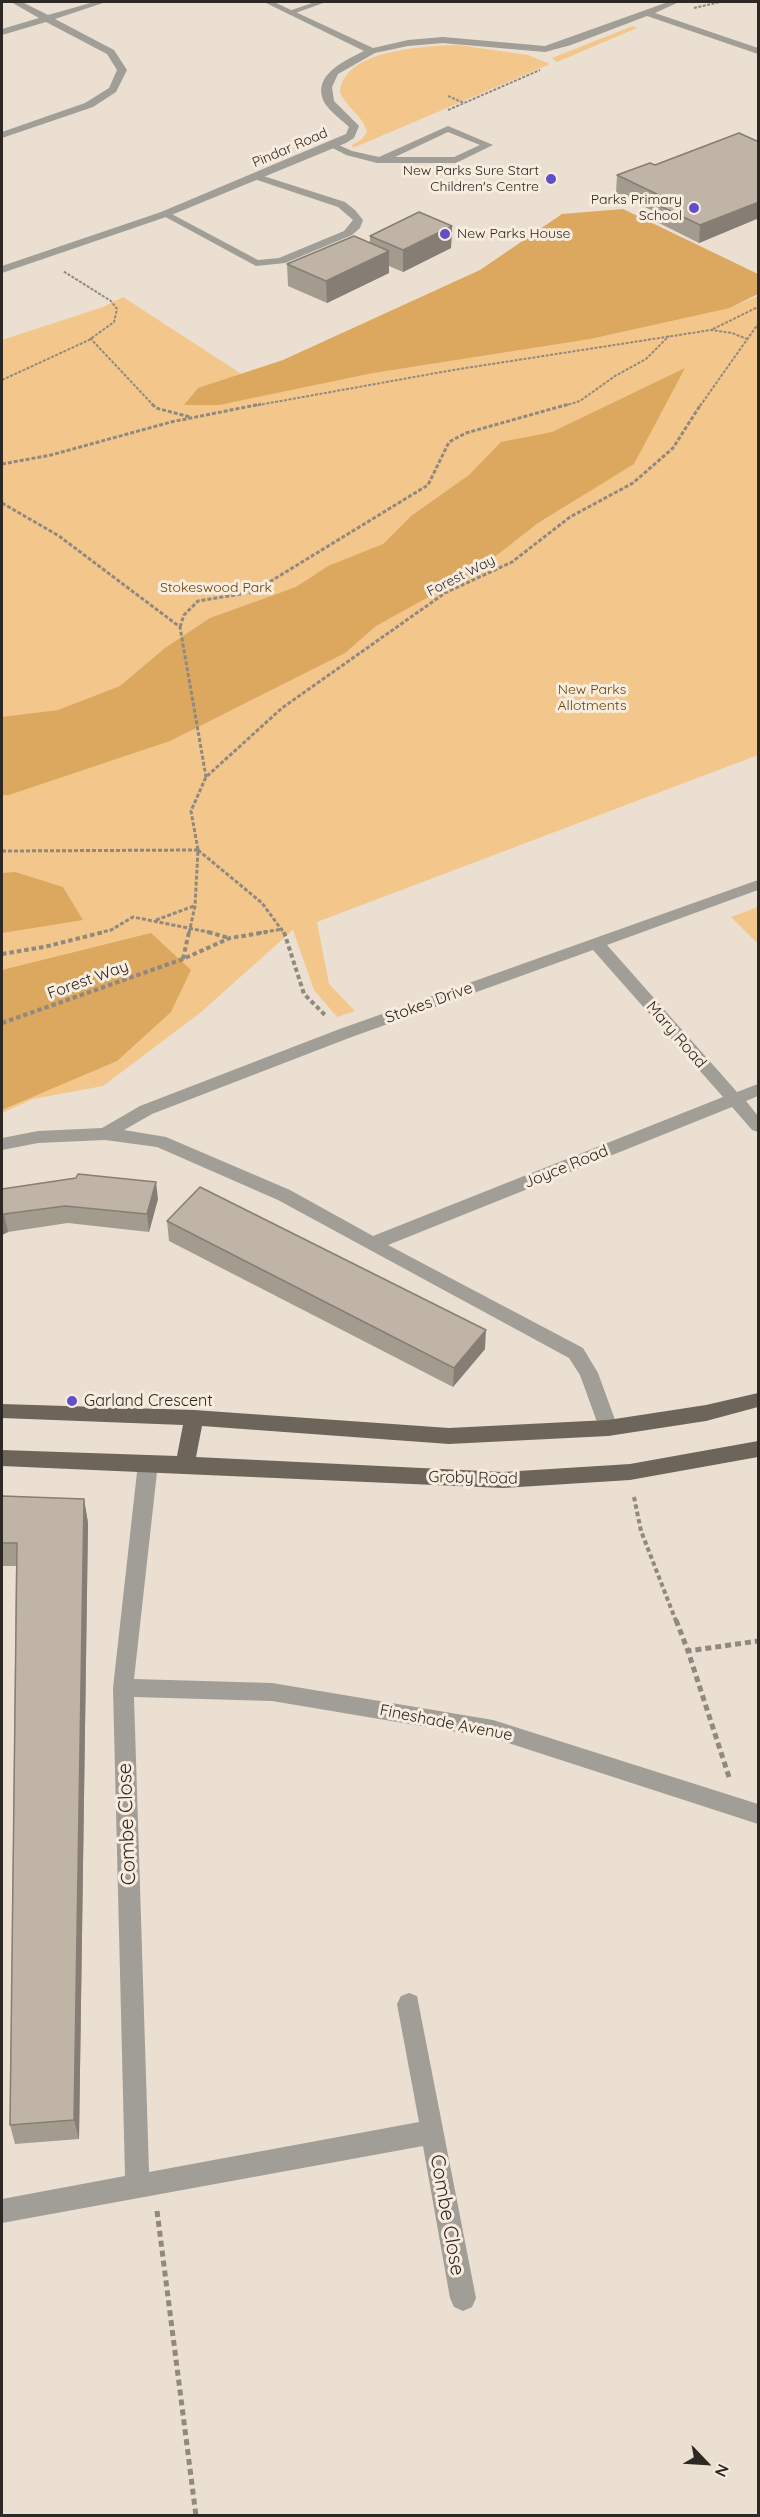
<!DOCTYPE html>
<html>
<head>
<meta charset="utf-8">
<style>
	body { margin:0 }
	#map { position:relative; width:760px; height:2517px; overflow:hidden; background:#eadfd0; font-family:Quicksand,sans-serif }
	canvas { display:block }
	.frame { position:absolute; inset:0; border:3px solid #2d2823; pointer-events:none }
	.north { position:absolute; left:676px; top:2433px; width:60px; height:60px; -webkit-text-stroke:4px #f8ecde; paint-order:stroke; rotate:115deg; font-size:16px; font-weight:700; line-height:24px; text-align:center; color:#2d2823 }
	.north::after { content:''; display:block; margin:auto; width:21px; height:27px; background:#2d2823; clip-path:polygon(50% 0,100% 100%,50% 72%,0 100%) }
</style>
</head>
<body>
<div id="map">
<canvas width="760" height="2517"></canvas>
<div class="frame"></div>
<div class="north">N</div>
</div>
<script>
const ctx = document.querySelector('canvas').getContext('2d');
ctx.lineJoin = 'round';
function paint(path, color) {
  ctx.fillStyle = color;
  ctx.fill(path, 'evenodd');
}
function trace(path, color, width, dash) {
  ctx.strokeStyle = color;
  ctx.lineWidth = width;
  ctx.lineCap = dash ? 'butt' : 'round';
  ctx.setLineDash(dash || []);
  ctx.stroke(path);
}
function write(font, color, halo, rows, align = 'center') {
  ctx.font = font + ' Quicksand,sans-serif';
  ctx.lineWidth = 6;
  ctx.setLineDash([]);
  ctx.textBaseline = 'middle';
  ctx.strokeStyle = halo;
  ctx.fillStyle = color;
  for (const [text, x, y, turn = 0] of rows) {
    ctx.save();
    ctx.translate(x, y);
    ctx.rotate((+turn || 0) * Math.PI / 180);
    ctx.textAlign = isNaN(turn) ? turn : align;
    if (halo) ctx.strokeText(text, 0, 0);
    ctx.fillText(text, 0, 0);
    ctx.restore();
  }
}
paint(new Path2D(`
	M633 26 637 28 557 62 552 58Z
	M458 45 528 55 550 64 353 148 352 145 362 139 367 132C363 115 346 108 340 92 344 49 426 46 458 45Z
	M758 296V755L317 922 329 984 355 1011 337 1017 314 990 293 930 200 1013 103 1086 33 1099 2 1113V340L103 307 123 297 243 375 730 308Z
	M758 907V944L731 917Z`), '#f3c78b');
paint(new Path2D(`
	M623 209 758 274V294L730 308 590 339 373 373 219 405H184L198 388 283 360 480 270 562 214Z
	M685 368 634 464 538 523 479 569 376 626 345 653 170 741 9 795H2V717L58 710 120 686 165 648 210 618 296 587 328 566 383 544 411 516 469 475 501 442 552 432Z
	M15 872 63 887 83 920 2 933V873Z
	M151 933 191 970 171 1012 117 1061 2 1110V970Z`), '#dca85f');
trace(new Path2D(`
	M694 8 720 2
	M448 96 464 103
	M448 110 540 70
	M713 329 758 307
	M90 338 154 406
	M2 380 89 340 114 322 117 309 111 301 63 271
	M253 406 453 370 711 330 732 333 747 339
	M564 406 580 401 615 376 646 359 669 336
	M700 406 758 324`), '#91897f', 2, [3, 1.5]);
trace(new Path2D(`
	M152 404 156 408 190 417
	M2 464 51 455 171 422 261 404
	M2 503 59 536 180 627 206 777
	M180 627 184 615 198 601 253 592 428 485 449 442 466 433 569 404
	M198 850 262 903 284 933
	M2 851 198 850
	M156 920 194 906
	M98 933 111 930 133 917 213 933
	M189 933 195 906 198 850 191 811 206 777 282 708 445 593 512 562 570 517 633 483 673 448 701 404
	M258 933 283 929`), '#91897f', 3, [4, 2]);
trace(new Path2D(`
	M208 932 229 938
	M284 932 304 994 326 1016
	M2 954 44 947 104 932
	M183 959 189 932
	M2 1023 183 959 230 938 267 932
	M634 1497 641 1531 676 1621`), '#91897f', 4, [4.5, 3]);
trace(new Path2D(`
	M676 1620 688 1651
	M729 1777 688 1651 758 1641
	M157 2211 196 2516`), '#91897f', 5, [6, 4]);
paint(new Path2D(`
	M315 2H326L290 15 286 12Z
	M448 126 493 145 456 163H377L346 155 327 145 332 142 352 151 379 157ZM448 132 480 145 454 157H395Z
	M257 174 345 202 355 210 363 220 360 228 352 235 285 263 256 266 160 214 168 212 258 260 279 258 344 231 353 220 338 207 254 179 252 177Z`), '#a19d97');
paint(new Path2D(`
	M11 2H22L48 15 94 2H106L55 19 114 50 127 70 116 92 93 107 2 138V132L85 103 109 88 117 70 107 54 46 22 2 35V29L39 18Z
	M264 2H274L373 48 408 40 443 37 545 46 668 2H679L655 13 758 48V54L647 16 571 45 545 52 443 43 408 46 375 53 338 74 332 87 334 101 359 126 354 138 346 143 169 216 2 273V266L161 212 346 134 349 127C342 120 329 111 324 102 311 75 346 60 364 51Z
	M758 880V890L607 945 737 1092 758 1084V1096L746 1101 758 1116V1132L752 1130 732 1107 388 1245 583 1348 598 1373 618 1428 615 1433 608 1436 601 1433 580 1375 569 1358 278 1200 157 1147 105 1140 38 1143 2 1150V1138L38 1131 102 1128 140 1106 337 1030ZM593 950 723 1097 373 1236 290 1190 166 1137 124 1130 152 1114 349 1038Z
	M148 1455 155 1457 158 1463 134 1679 272 1683 493 1720 758 1804V1824L493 1738 272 1701 134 1697 149 2172 419 2122 397 2004 401 1996 409 1993 417 1996 476 2298 472 2307 463 2311 454 2307 450 2298 423 2146 2 2223V2199L125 2176 113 1688 138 1463 141 1457Z`), '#a19d97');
paint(new Path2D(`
	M758 1393V1407L706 1421 608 1436 449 1444 202 1426 196 1457 503 1472 630 1464 758 1441V1457L630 1480 503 1488 2 1466V1450L177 1456 183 1425 2 1418V1404L194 1410 449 1428 608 1420 706 1405Z`), '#6d655a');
paint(new Path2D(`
	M759 142V218L699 243 651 219V210L616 193 617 175 655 165Z
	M452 226 451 248 403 272 389 266V273L327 303 288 286 287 264 370 242V236Z
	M2 1189 158 1199 149 1232 68 1223 8 1232 2 1235Z
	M167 1221 485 1349 453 1387 169 1241Z
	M2 1496 84 1499 88 1523 79 2139 15 2144 10 2125 16 1566H2Z`), '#a49b8f');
paint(new Path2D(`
	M759 202V218L699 243 700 225Z
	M452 226 451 248 403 272V250Z
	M389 251V273L327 303 326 281Z
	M156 1182 158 1199 149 1232 147 1214Z
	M4 1214 8 1232 2 1235V1216Z
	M486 1330 485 1349 453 1387 454 1368Z
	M84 1499 88 1523 79 2139 74 2120Z`), '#867e74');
const building = new Path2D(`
	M739 133 759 142V202L700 225 652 202 663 197 617 175 650 163 655 165Z
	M419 212 452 226 403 250 370 236Z
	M354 236 389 251 326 281 287 264Z
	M78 1174 156 1182 147 1214 65 1206 4 1214 2 1216V1189L76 1178Z
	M200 1187 486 1330 454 1368 167 1221Z
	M2 1496 84 1499 74 2120 10 2125 17 1543H2Z`);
paint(building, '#bfb4a6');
trace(building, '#867e74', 1.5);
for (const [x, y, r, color] of [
	[551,179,6,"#604fc8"],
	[694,208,6,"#604fc8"],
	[445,234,6,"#604fc8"],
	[72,1401,6,"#604fc8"]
]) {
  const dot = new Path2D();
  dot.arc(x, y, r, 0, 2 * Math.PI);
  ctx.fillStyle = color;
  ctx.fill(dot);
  trace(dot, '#f8ecde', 2);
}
write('14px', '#2d2823', '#f8ecde', [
	["Pindar Road",290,148,-23],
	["Forest Way",461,576,-27]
]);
write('14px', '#2d2823', '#f8ecde', [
	["New Parks Sure Start",539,171],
	["Children's Centre",539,187],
	["Parks Primary",682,200],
	["School",682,216],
	["New Parks House",457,234,"left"]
], 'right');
write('14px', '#664307', '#f8ecde', [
	["Stokeswood Park",216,588],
	["New Parks",592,690],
	["Allotments",592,706]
]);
write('16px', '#2d2823', '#f8ecde', [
	["Forest Way",88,980,-20],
	["Stokes Drive",429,1003,-20],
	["Mary Road",676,1035,49],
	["Joyce Road",566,1167,-22],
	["Groby Road",473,1478,1],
	["Fineshade Avenue",446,1723,11]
]);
write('16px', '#2d2823', '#f8ecde', [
	["Garland Crescent",84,1401]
], 'left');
write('20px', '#2d2823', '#f8ecde', [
	["Combe Close",127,1824,-92],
	["Combe Close",447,2215,80]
]);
</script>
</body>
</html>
